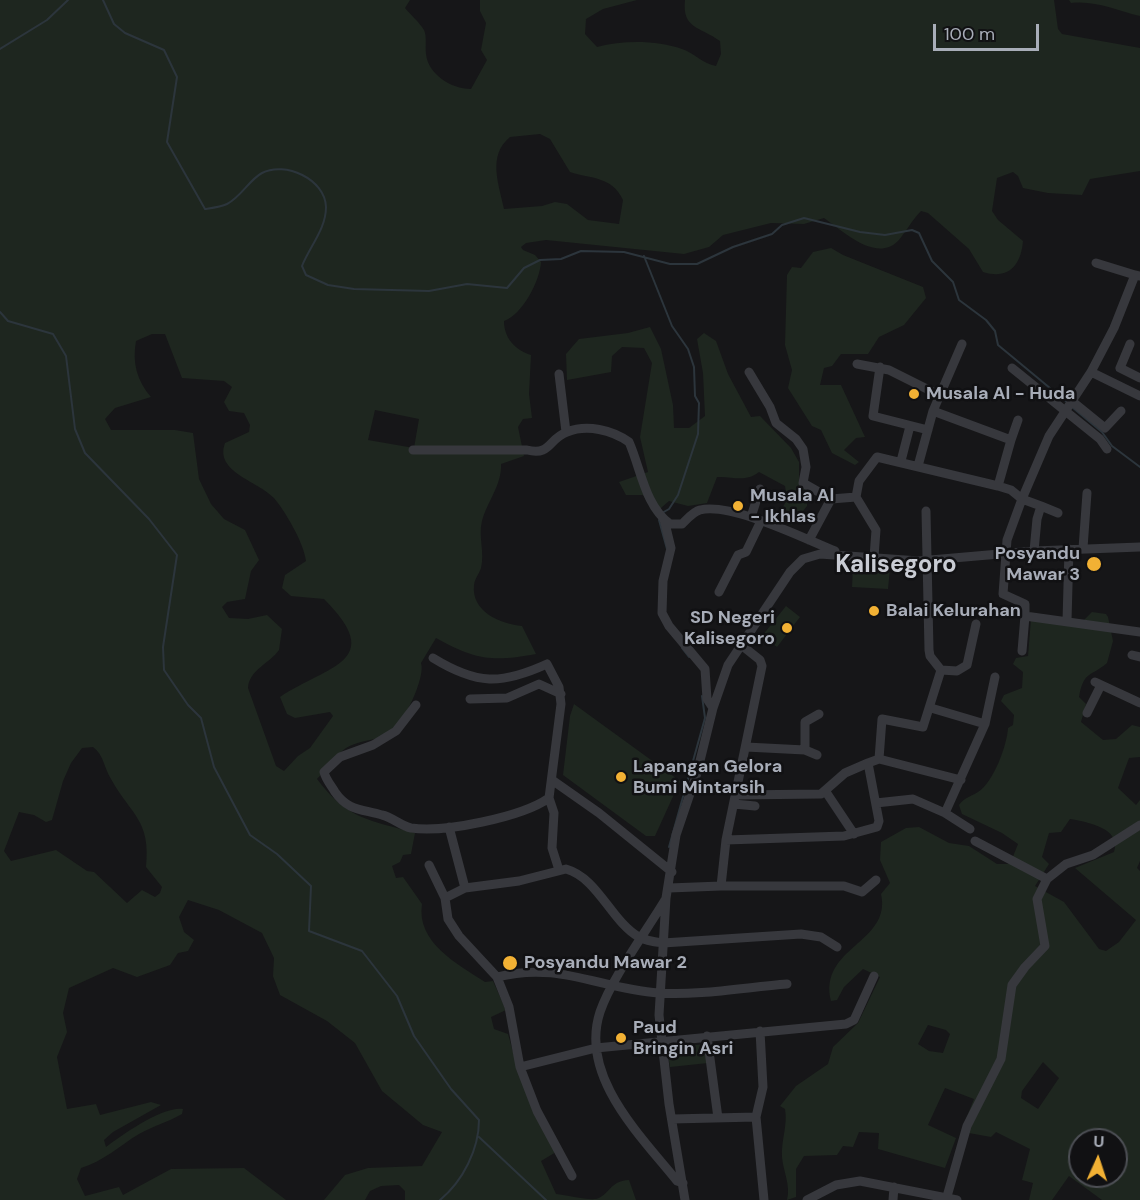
<!DOCTYPE html>
<html>
<head>
<meta charset="utf-8">
<style>
	body { margin:0 }
	#map { position:relative; width:1140px; height:1200px; overflow:hidden; background:#161618; font-family:"DM Sans",sans-serif }
	canvas { display:block }
	.north { position:absolute; left:1068px; top:1128px; width:60px; height:60px; box-sizing:border-box; background:#111113; border:2px solid #4d4f55; border-radius:50%; rotate:3deg; font-size:16px; font-weight:700; line-height:24px; text-align:center; color:#a8adb8 }
	.north::after { content:''; display:block; margin:auto; width:21px; height:27px; background:#f2b134; clip-path:polygon(50% 0,100% 100%,50% 72%,0 100%) }
	.scale { position:absolute; left:933px; top:24px; width:106px; height:27px; box-sizing:border-box; border:3px solid #a8adb8; border-top:0; padding-left:8px; font-size:18px; line-height:21px; white-space:nowrap; color:#a8adb8; -webkit-text-stroke:4px #111113; paint-order:stroke }
</style>
</head>
<body>
<div id="map">
<canvas width="1140" height="1200"></canvas>
<div class="north">U</div>
<div class="scale">100 m</div>
</div>
<script>
const ctx = document.querySelector('canvas').getContext('2d');
ctx.lineJoin = 'round';
function paint(path, color) {
  ctx.fillStyle = color;
  ctx.fill(path, 'evenodd');
}
function trace(path, color, width, dash) {
  ctx.strokeStyle = color;
  ctx.lineWidth = width;
  ctx.lineCap = dash ? 'butt' : 'round';
  ctx.setLineDash(dash || []);
  ctx.stroke(path);
}
function write(font, color, halo, rows, align = 'center') {
  ctx.font = font + ' "DM Sans",sans-serif';
  ctx.lineWidth = 5;
  ctx.setLineDash([]);
  ctx.textBaseline = 'middle';
  ctx.strokeStyle = halo;
  ctx.fillStyle = color;
  for (const [text, x, y, turn = 0] of rows) {
    ctx.save();
    ctx.translate(x, y);
    ctx.rotate((+turn || 0) * Math.PI / 180);
    ctx.textAlign = isNaN(turn) ? turn : align;
    if (halo) ctx.strokeText(text, 0, 0);
    ctx.fillText(text, 0, 0);
    ctx.restore();
  }
}
paint(new Path2D(`
	M0 0H410L405 8C411 15 419 22 424 30 427 36 425 46 426 54 428 74 451 89 471 89L487 60 481 50 486 23 480 11V0H637L603 9 586 19 585 34 597 47C623 40 657 40 682 49 694 53 703 64 716 66L721 54 720 41C699 26 682 29 685 0H1054L1058 29 1062 34 1140 48V171L1090 179 1082 195 1048 193 1023 188 1018 176 1013 172 997 178 992 211 998 220 1023 241C1021 265 1009 280 983 272L969 249 928 213 921 211C912 220 906 232 898 241 876 263 843 231 824 218L804 224 771 223 723 235 709 247 684 254 546 240 526 243 521 247 523 250 535 255 541 262C540 281 522 315 504 321 504 338 515 350 531 355L529 394 532 418 523 419 518 427 524 456 501 464C502 485 487 502 482 521 478 536 485 553 481 568 479 574 475 578 474 585 471 612 501 624 522 626L536 654C493 662 475 660 436 638L421 663C426 677 403 725 390 733 377 741 358 740 346 748 335 756 326 769 317 779 347 819 369 820 415 833L411 854 403 855 400 862 392 866 396 878 403 877 422 904C416 942 457 964 485 982L493 981 506 1010 491 1017 494 1029 508 1034 515 1059 556 1152 541 1161 556 1194C567 1195 585 1200 596 1199 610 1195 609 1181 629 1180L636 1200H405V1191L399 1185 381 1186 370 1191 365 1200H324L345 1175 368 1168 422 1166 442 1132 423 1125 382 1091 355 1043 327 1021 280 995 273 976 274 958 262 933 219 910 188 900 179 917 184 932 194 940 188 951 178 953 170 965 137 977 113 968 69 988 63 1013 67 1032 57 1057 67 1109 96 1104 100 1115 151 1102 161 1105 113 1132 104 1140 106 1147C122 1135 163 1106 183 1109L182 1114C168 1122 153 1126 139 1134 119 1146 104 1161 81 1168L77 1179 85 1196 119 1187 123 1195 171 1169 244 1168 286 1200H0ZM540 134 550 139 570 172C591 179 612 176 623 200L619 224 588 220 567 204 555 202 542 206 504 209C499 184 487 156 510 137ZM152 334H165L182 378 224 381 232 387 224 402 229 411 244 413 250 425 249 432 225 443C214 472 258 481 274 498 285 511 304 543 306 561L285 575 282 588 291 596 324 599C387 662 328 665 280 697L287 714 295 718 330 712 333 716 310 748 298 756 284 771 276 766 248 688C249 670 270 663 279 650L282 629 267 615 248 619 229 618 222 607 227 602 245 599 251 571 259 560 245 530 224 519 211 504 199 479 193 433 175 430H111L105 419 115 408 151 397C137 381 132 363 136 341ZM375 410 419 419 414 448 368 440ZM93 747C104 755 104 768 111 779 131 815 151 820 146 867L162 887 160 893 155 897 142 890 127 903 94 872 87 871 56 850 11 861 4 851 19 812 34 815 46 822 52 820 63 781 71 763 82 748Z
	M1069 0H1140V16C1118 11 1095 0 1071 3Z
	M831 248 843 255 923 287 926 298 904 325 879 337 868 354H841L832 366 824 368 820 385H841L865 437 856 438 844 450 859 462 855 465 832 453 821 430 812 426 788 388 792 370 785 345 787 275 792 267 801 268 813 252Z
	M650 327 661 349 673 405 674 428H689L705 416 703 373 697 339 704 333 716 341 728 374 751 417 760 416 791 448 799 462V482L811 491 807 495V506L792 525 776 521 787 499 785 486 759 472C745 483 733 476 717 477L707 503 688 506 669 501 654 514 643 495H626L619 482 648 472 640 437 652 363 644 348 622 347 612 356 611 372 567 380 566 354 579 339 628 333Z
	M853 566 890 568 888 589 852 587Z
	M786 606 800 617 777 647 762 636Z
	M1092 612 1106 614 1108 617 1113 641 1107 663C1091 677 1084 670 1079 697L1086 704 1081 722 1103 740 1116 739 1132 725 1140 727V757L1129 758 1118 788 1136 805 1140 800V861L1137 868 1140 871V1200H1102L1069 1176 1052 1200H1029L1033 1183 1022 1180 1030 1149 996 1132 991 1137 969 1133 963 1126 974 1099 945 1088 928 1125 956 1138 945 1168 878 1149 879 1133 859 1132 853 1147 843 1146 837 1155 804 1156 796 1169V1197L787 1200C791 1185 783 1171 782 1157 781 1140 788 1125 785 1109L780 1106 796 1086 828 1064 833 1047 858 1023 880 977 863 969 844 987 837 1000 831 1001C818 947 892 943 881 894L890 883 880 860 881 842 906 828 919 827 949 843 969 846 997 864H1010L1018 844 1002 833 962 814 959 805C965 797 970 797 978 792 993 783 1007 746 1008 728L1013 725 1014 715 1001 701 1004 695 1022 688 1023 672 1013 664 1016 658 1028 656 1031 619 1077 627ZM1070 819C1087 822 1122 828 1114 852L1075 868 1136 920 1119 942 1106 951 1099 949 1064 902 1035 886 1049 864 1042 857 1049 833 1061 832ZM928 1025 946 1030 950 1034 943 1053 929 1051 918 1044ZM1043 1062 1059 1078 1038 1109 1021 1098 1022 1091ZM1080 1140H1116V1176H1080Z
	M574 704 680 781 655 836H646L563 775 570 716Z
	M706 1044 708 1063 670 1067 667 1048Z`), '#1e261f');
trace(new Path2D(`
	M103 0 114 24 125 33 164 50 177 77 167 142 205 209C212 208 221 207 227 204 241 197 249 180 262 173 285 161 325 179 326 207 326 229 310 246 302 266L306 275 328 285 354 289 429 291 467 284 507 288 524 268 540 260 561 259 581 251 624 252 670 264H697L733 247 772 234 782 225 804 218 860 232 885 235 912 230 919 233 932 261 953 282 959 300 986 320 995 331 998 345 1068 403
	M0 49 47 20 68 0
	M644 256 672 326 688 349 694 367 695 396 699 403 698 434 678 495 669 509 662 513
	M0 312 8 321 53 334 66 356 75 429 85 453 149 519 177 555 163 647 164 670 188 705 201 718 214 767 250 835 277 854 311 886 309 931 362 951 397 996 414 1036 451 1089 479 1120C479 1149 463 1181 440 1200
	M1072 407 1102 432 1112 446 1140 467
	M659 520 667 549
	M682 648 689 657
	M669 847 705 718 702 696
	M479 1137 546 1200`), '#2c353c', 2);
trace(new Path2D(`
	M1096 263 1135 275
	M1130 344 1120 368 1140 378
	M857 364 889 370 939 395
	M880 367 873 416 928 430
	M1012 368 1100 439 1107 449
	M749 372 770 407 776 423 796 439 803 449 806 467 803 483 831 499 856 497
	M1091 372 1140 396
	M559 374 566 432
	M1073 402 1105 428 1121 411
	M933 411 1011 440 998 486
	M1011 440 1018 420
	M413 450H527C551 456 548 439 567 432 587 424 612 430 629 442 641 469 645 506 670 524H682C687 519 694 511 700 510 731 502 805 539 835 551
	M901 461 910 426
	M918 466 933 411 962 344
	M1041 506 1022 499 1049 436 1091 372 1114 328 1135 275 1140 276
	M751 517 760 489
	M664 519 671 548 663 581 662 613 669 626 705 669 707 699 713 708
	M809 540 831 499
	M1083 548 1087 493
	M1034 551 1037 519 1041 506 1058 513
	M874 557 876 530 856 497 859 481 877 457 998 486 1011 490 1022 499 1007 540 1003 594 1025 604V616L1140 632
	M719 592 738 555 746 552 761 521
	M1067 621 1069 549
	M1022 651 1025 616
	M1132 655 1140 657
	M941 670 957 671 967 665 976 624
	M1095 682 1140 703
	M470 699 507 698 539 684 561 694
	M416 705 396 731 373 745 340 757 324 772C326 780 331 785 335 792 348 811 362 809 382 815 392 817 401 826 411 828 444 833 522 817 549 798L561 704 559 687 547 664C501 685 477 685 433 658
	M931 708 985 724
	M1087 713 1101 685
	M746 747 805 750 817 755
	M805 750V722L819 714
	M879 759 882 719 923 727 941 670 930 656 929 650 926 511
	M879 759 961 780
	M552 780 599 813 672 872
	M826 792 854 834
	M736 795 821 794 845 773 868 763
	M549 798 554 813 552 848 559 870
	M876 803 913 799 945 813 985 724 995 677
	M734 804 755 806
	M945 813 970 829
	M449 827 465 888
	M726 840 844 836 877 827 879 821 868 763 879 759
	M975 841 1047 879
	M429 865 445 898 448 919 459 936 497 977C560 961 599 989 659 993 696 996 748 987 787 984
	M721 886H844L862 892 876 880
	M669 888 721 886 726 840 762 666 760 660 740 644
	M445 898 465 888 519 881 566 869C598 878 611 921 639 937 646 941 655 942 663 943L801 934 821 937 837 947
	M665 900C647 930 611 979 600 1012 579 1076 640 1135 677 1181L683 1183
	M497 977 509 1007 520 1067 596 1048 846 1024 854 1020 874 976
	M707 1036 718 1118
	M520 1067 537 1111 572 1176
	M756 1117 763 1087 760 1031
	M672 1119 756 1117 764 1200
	M685 1200 669 1104 659 1015 666 898 676 835 697 773 713 708 728 665 790 572 803 559 820 554 919 561 1034 551 1140 547
	M807 1200 836 1185 860 1181 957 1200
	M893 1200 894 1187
	M946 1200 967 1126 1001 1059 1012 985 1025 967 1045 946 1037 899 1047 879 1066 864 1093 855 1140 825`), '#37383d', 9);
for (const [x, y, r, color] of [
	[914,394,6,"#f2b134"],
	[738,506,6,"#f2b134"],
	[1094,564,8,"#f2b134"],
	[874,611,6,"#f2b134"],
	[787,628,6,"#f2b134"],
	[621,777,6,"#f2b134"],
	[510,963,8,"#f2b134"],
	[621,1038,6,"#f2b134"]
]) {
  const dot = new Path2D();
  dot.arc(x, y, r, 0, 2 * Math.PI);
  ctx.fillStyle = color;
  ctx.fill(dot);
  trace(dot, '#111113', 2);
}
write('bold 18px', '#a8adb8', '#111113', [
	["Musala Al - Huda",926,394],
	["Musala Al",750,496],
	["- Ikhlas",750,517],
	["Posyandu",1080,554,"right"],
	["Mawar 3",1080,575,"right"],
	["Balai Kelurahan",886,611],
	["SD Negeri",775,618,"right"],
	["Kalisegoro",775,639,"right"],
	["Lapangan Gelora",633,767],
	["Bumi Mintarsih",633,788],
	["Posyandu Mawar 2",524,963],
	["Paud",633,1028],
	["Bringin Asri",633,1049]
], 'left');
write('bold 24px', '#c9ccd4', '#111113', [
	["Kalisegoro",896,566]
]);
</script>
</body>
</html>
